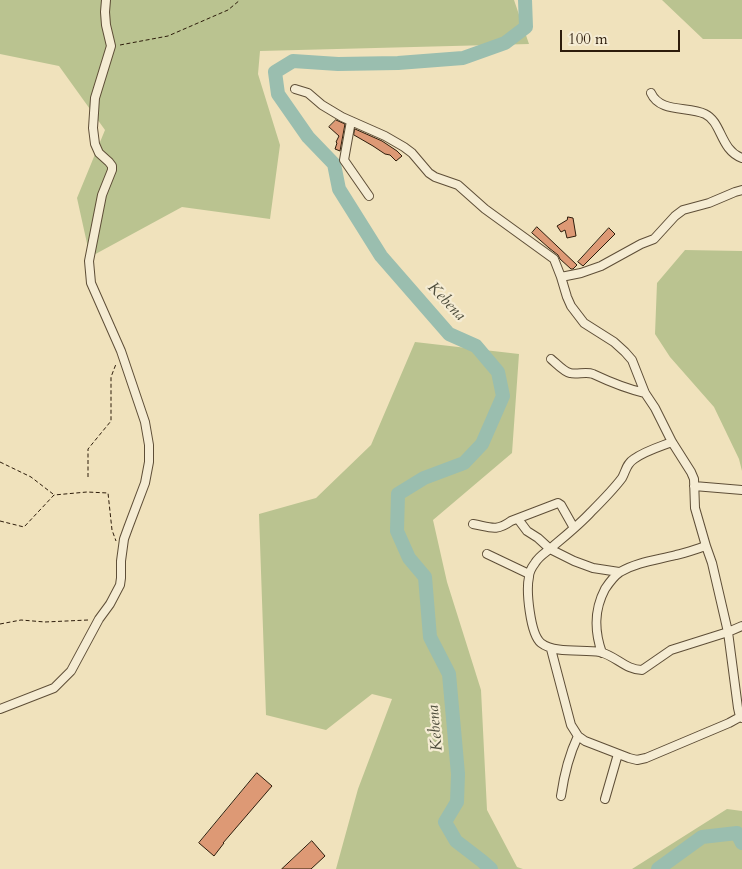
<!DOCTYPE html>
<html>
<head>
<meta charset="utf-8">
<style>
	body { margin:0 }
	#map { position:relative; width:742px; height:869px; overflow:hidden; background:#f0e2bc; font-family:Cardo,serif }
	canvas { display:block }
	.scale { position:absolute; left:560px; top:30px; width:120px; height:22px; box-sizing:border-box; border:2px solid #2d1c0b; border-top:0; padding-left:6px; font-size:15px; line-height:18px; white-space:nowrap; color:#2d1c0b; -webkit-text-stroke:4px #f5ecd3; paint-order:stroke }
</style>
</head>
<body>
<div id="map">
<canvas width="742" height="869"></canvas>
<div class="scale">100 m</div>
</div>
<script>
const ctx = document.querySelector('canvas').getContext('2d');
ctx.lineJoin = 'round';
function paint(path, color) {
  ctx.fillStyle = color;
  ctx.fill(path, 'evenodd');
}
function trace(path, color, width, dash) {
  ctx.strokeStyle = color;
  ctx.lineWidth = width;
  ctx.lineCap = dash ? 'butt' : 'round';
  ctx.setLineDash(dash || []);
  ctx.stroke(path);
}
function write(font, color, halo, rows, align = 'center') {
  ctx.font = font + ' Cardo,serif';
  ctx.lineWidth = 4.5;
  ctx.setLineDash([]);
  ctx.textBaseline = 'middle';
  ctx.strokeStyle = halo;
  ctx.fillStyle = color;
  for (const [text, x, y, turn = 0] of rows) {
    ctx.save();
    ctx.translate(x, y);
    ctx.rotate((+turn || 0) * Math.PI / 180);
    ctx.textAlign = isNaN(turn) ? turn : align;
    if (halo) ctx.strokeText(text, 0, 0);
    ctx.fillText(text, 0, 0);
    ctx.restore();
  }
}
paint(new Path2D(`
	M0 0H514L529 44 260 51 258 74 280 145 270 219 182 207 90 257 77 198 105 130 59 66 0 54Z
	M662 0H742V39H703Z
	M685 250 742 251V471L739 459 714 407 670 357 655 334 657 283Z
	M415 342 519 354 512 453 433 520 447 582 481 690 487 810 517 867 523 869H336L358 789 392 699 372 694 326 730 266 715 259 514 316 498 371 445Z
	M727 809 742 811V869H632Z`), '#bac390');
trace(new Path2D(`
	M491 869 482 861 456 841 445 822 457 802 458 774 449 674 430 637 425 577 409 558 397 531 398 494 424 478 464 463 482 444 503 396 498 372 476 346 449 334 381 256 339 189 334 164 308 137 278 94 275 72 293 61 338 64 398 63 463 58 505 43 526 27 525 0
	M658 869 702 837 737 833 742 843`), '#9abeaf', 14);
const building = new Path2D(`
	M336 120 345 124 340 151 335 149 337 143 336 142 339 136 329 127Z
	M355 129 382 141 397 151 402 156 396 161 390 155 385 154 373 146 354 135Z
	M568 217 573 218 576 236 567 238 565 230 561 232 557 226 567 220Z
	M537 227 577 265 573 269H571L560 259 558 255 549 248 532 233Z
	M609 228 615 234 583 266 578 262Z
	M257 773 272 786 223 843H224L214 856 199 843Z
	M312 841 325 856 311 869H282Z`);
paint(building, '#dd9975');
trace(building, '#2d1c0b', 1);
const minor = new Path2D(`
	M295 89 308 93 322 105 342 117 385 136 404 147 412 153 429 173 435 177 458 185 485 209 554 259 561 277 567 297 571 306 584 323 614 342 625 352 632 360 645 393 655 408 672 442 691 472 694 479 695 508 706 546 712 563 728 632 738 708 740 717 742 718
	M651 93C660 113 688 106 705 114 722 122 720 150 742 158
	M351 121 344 160 369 196
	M561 277 581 273 601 266 641 244 654 239 675 216 683 210 709 203 735 192 742 190
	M551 359C556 363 564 372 570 373 577 375 586 371 593 374 610 382 627 389 645 393
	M672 442C659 447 645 451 634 459 626 464 626 471 622 478 613 490 602 501 591 512 579 525 565 536 551 548 545 553 539 556 535 563 532 567 529 572 529 577 526 590 530 634 541 643 555 654 583 649 600 652 616 656 626 670 642 670L671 650 728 632 742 626
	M694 486 742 490
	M518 519 527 531 538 538 550 549 574 561 593 568 619 572
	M473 524C490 527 496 532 511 521L558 503 561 505 574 528
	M487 554 529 574
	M551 649 571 725 578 736 585 741 629 758 637 760 646 758 729 723 740 717
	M602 653C594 630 594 610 605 589 609 583 614 576 620 572 637 562 657 560 676 555 686 553 696 549 706 546
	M0 709 54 688 71 671 99 619 110 604 120 585 121 578V561L124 539 128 528 145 483 149 462V445L145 422 121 351 91 283 89 261 102 195 112 170V166L109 162 99 153 95 144 93 128 95 98 111 46 106 25 105 12 106 0
	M561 796C564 775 569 755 578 736
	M605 799 618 754`);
trace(minor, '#5e4e37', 10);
trace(new Path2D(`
	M120 45 168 36 228 10 240 0
	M0 462 31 477 53 494
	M88 477V449L111 421V377L116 364
	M0 521 24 527 54 495 87 492 108 493 112 530 116 541
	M0 624 21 620 45 622 88 620`), '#2d1c0b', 1, [4, 2.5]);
trace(minor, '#f5ecd3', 8);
write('italic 16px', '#4e4d3c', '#f5ecd3', [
	["Kebena",446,302,46],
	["Kebena",436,728,-95]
]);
</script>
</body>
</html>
